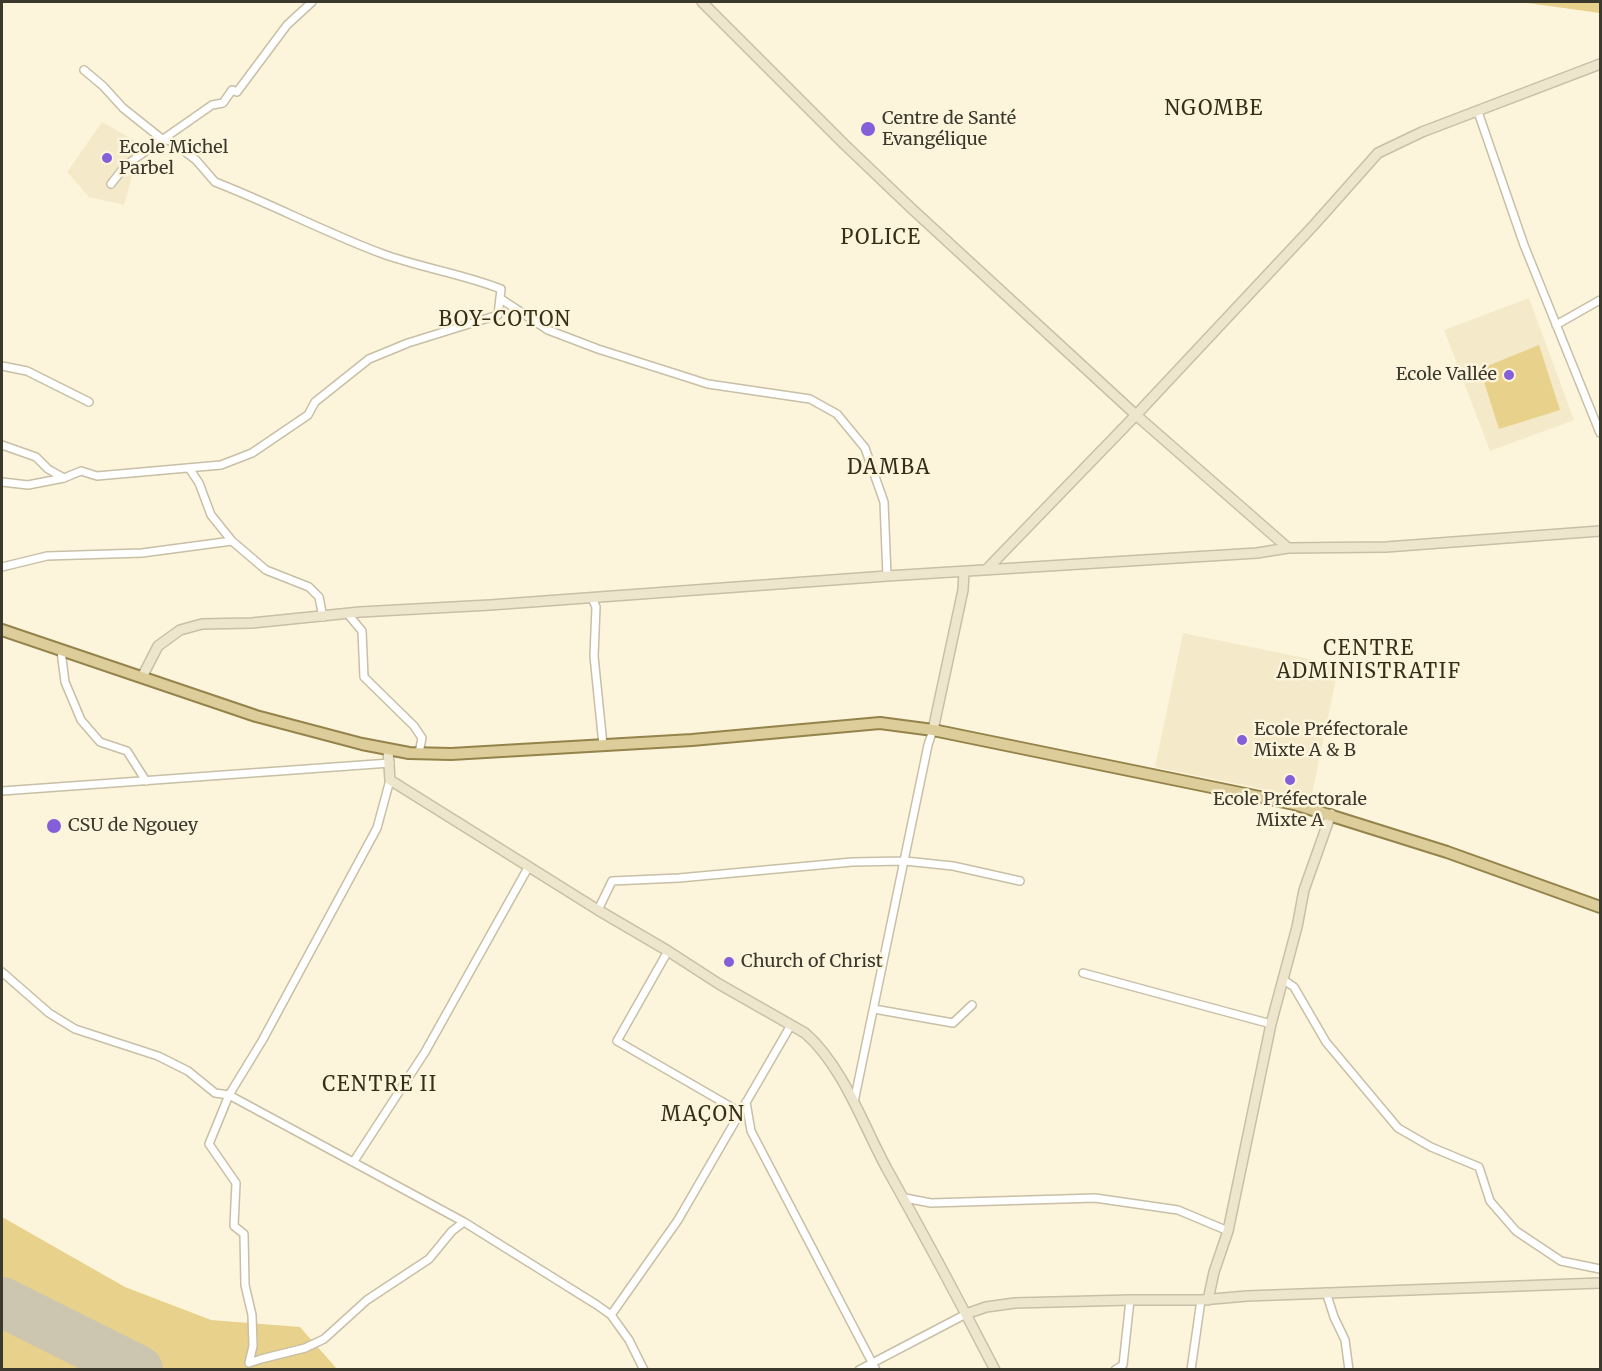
<!DOCTYPE html>
<html>
<head>
<meta charset="utf-8">
<style>
	body { margin:0 }
	#map { position:relative; width:1602px; height:1371px; overflow:hidden; background:#fdf5db; font-family:Merriweather,serif }
	canvas { display:block }
	.frame { position:absolute; inset:0; border:3px solid #3b382e; pointer-events:none }
</style>
</head>
<body>
<div id="map">
<canvas width="1602" height="1371"></canvas>
<div class="frame"></div>
</div>
<script>
const ctx = document.querySelector('canvas').getContext('2d');
ctx.lineJoin = 'round';
function paint(path, color) {
  ctx.fillStyle = color;
  ctx.fill(path, 'evenodd');
}
function trace(path, color, width, dash) {
  ctx.strokeStyle = color;
  ctx.lineWidth = width;
  ctx.lineCap = dash ? 'butt' : 'round';
  ctx.setLineDash(dash || []);
  ctx.stroke(path);
}
function write(font, color, halo, rows, align = 'center') {
  ctx.font = font + ' Merriweather,serif';
  ctx.lineWidth = 5;
  ctx.setLineDash([]);
  ctx.textBaseline = 'middle';
  ctx.strokeStyle = halo;
  ctx.fillStyle = color;
  for (const [text, x, y, turn = 0] of rows) {
    ctx.save();
    ctx.translate(x, y);
    ctx.rotate((+turn || 0) * Math.PI / 180);
    ctx.textAlign = isNaN(turn) ? turn : align;
    if (halo) ctx.strokeText(text, 0, 0);
    ctx.fillText(text, 0, 0);
    ctx.restore();
  }
}
paint(new Path2D(`
	M102 122 141 144 124 205 89 197 67 172Z
	M1529 298 1574 420 1490 451 1444 330Z
	M1183 633 1339 665 1311 799 1155 767Z`), '#f4eac9');
paint(new Path2D(`
	M1520 2H1600V13Z
	M1539 345 1560 410 1499 429 1480 369Z
	M2 1217 125 1287 211 1320 300 1327 337 1369H2Z`), '#e7d18b');
trace(new Path2D(`
	M2 1302 138 1370`), '#ccc6b0', 50);
const street = new Path2D(`
	M1478 112 1524 245 1600 433
	M111 184 126 165 212 105 223 103 232 90 237 92 287 25 312 2
	M501 299 548 330 598 349 708 384 810 399 837 414 865 448 884 502 887 576
	M1556 325 1600 300
	M2 366 27 371 89 402
	M2 445 36 457 48 469 64 478
	M189 468 199 483 211 515 232 541 266 570 309 587 319 597 323 617
	M2 482 28 485 64 478 81 471 97 476 221 465 252 453 308 415 315 402 369 359 408 343 498 315 501 289C463 274 422 268 383 254 326 233 272 204 215 182L196 160 171 141 162 139 123 108 103 86 84 70
	M2 567 47 556 142 553 232 541
	M592 598 596 607 594 656 603 745
	M347 613 362 631 364 677 414 726 422 738 419 753
	M61 651 65 682 81 720 100 742 127 751 146 781
	M2 791 390 763
	M598 910 612 881 679 878 852 862 905 861 953 866 1020 881
	M668 951 617 1041 740 1112
	M2 972 49 1013 75 1029 158 1056 188 1071 215 1093 229 1095 464 1222 597 1305 611 1315 629 1340 644 1370
	M1083 973 1271 1024
	M1284 980 1294 987 1326 1042 1398 1128 1431 1147 1479 1167 1490 1201 1516 1231 1561 1261 1600 1269
	M874 1009 953 1023 972 1005
	M746 1102 751 1131 876 1370
	M854 1102 928 745 933 730
	M354 1161 425 1052 529 866
	M905 1198 931 1203 1095 1198 1178 1210 1228 1231
	M1326 1292 1334 1317 1345 1340 1349 1370
	M611 1315 678 1220 791 1025
	M249 1363 253 1346 252 1315 245 1285 244 1234 234 1226 236 1183 209 1144 229 1095 262 1041 377 828 390 780
	M249 1363 261 1359 305 1348 324 1339 367 1300 429 1259 452 1231 464 1222
	M859 1370 966 1314
	M1115 1370 1123 1365 1130 1300
	M1191 1370 1201 1300`);
const secondary = new Path2D(`
	M702 2 844 144 911 208 1136 415 1288 548
	M986 570 1136 415 1314 225 1378 153 1422 132 1600 64
	M142 677 158 646 180 630 202 624 252 623 360 612 490 605 887 576 1257 553 1288 548 1386 547 1600 531
	M933 730 963 590 964 572
	M388 750 390 780 598 910 668 951 719 984 805 1033C843 1066 863 1125 887 1169 924 1235 960 1302 995 1370
	M1208 1300 1214 1272 1228 1231 1271 1024 1297 927 1304 890 1331 814
	M966 1314 986 1307 1015 1303 1130 1300H1201L1247 1296 1600 1283`);
const primary = new Path2D(`
	M2 630 256 716 362 744 409 753 451 754 692 740 880 723 933 730 1294 804 1447 852 1600 907`);
trace(street, '#c7bfa6', 10);
trace(secondary, '#c7bfa6', 12);
trace(primary, '#94834a', 14);
trace(street, '#fff', 7);
trace(secondary, '#ede6cd', 9);
trace(primary, '#dccd9b', 10);
for (const [x, y, r, color] of [
	[868,129,8,"#855ed9"],
	[107,158,6,"#855ed9"],
	[1509,375,6,"#855ed9"],
	[1242,740,6,"#855ed9"],
	[1290,780,6,"#855ed9"],
	[54,826,8,"#855ed9"],
	[729,962,6,"#855ed9"]
]) {
  const dot = new Path2D();
  dot.arc(x, y, r, 0, 2 * Math.PI);
  ctx.fillStyle = color;
  ctx.fill(dot);
  trace(dot, '#fdf5db', 2);
}
write('18px', '#3b382e', '#fdf5db', [
	["Centre de Santé",882,119],
	["Evangélique",882,140],
	["Ecole Michel",119,148],
	["Parbel",119,169],
	["Ecole Vallée",1497,375,"right"],
	["Ecole Préfectorale",1254,730],
	["Mixte A & B",1254,751],
	["Ecole Préfectorale",1290,800,"center"],
	["Mixte A",1290,821,"center"],
	["CSU de Ngouey",68,826],
	["Church of Christ",741,962]
], 'left');
ctx.letterSpacing = '1.5px';
write('20px', '#352f1a', '#fdf5db', [
	["NGOMBE",1214,109],
	["POLICE",881,238],
	["BOY-COTON",505,320],
	["DAMBA",889,468],
	["CENTRE",1369,649],
	["ADMINISTRATIF",1369,672],
	["CENTRE II",380,1085],
	["MAÇON",703,1115]
]);
ctx.letterSpacing = '0px';
</script>
</body>
</html>
